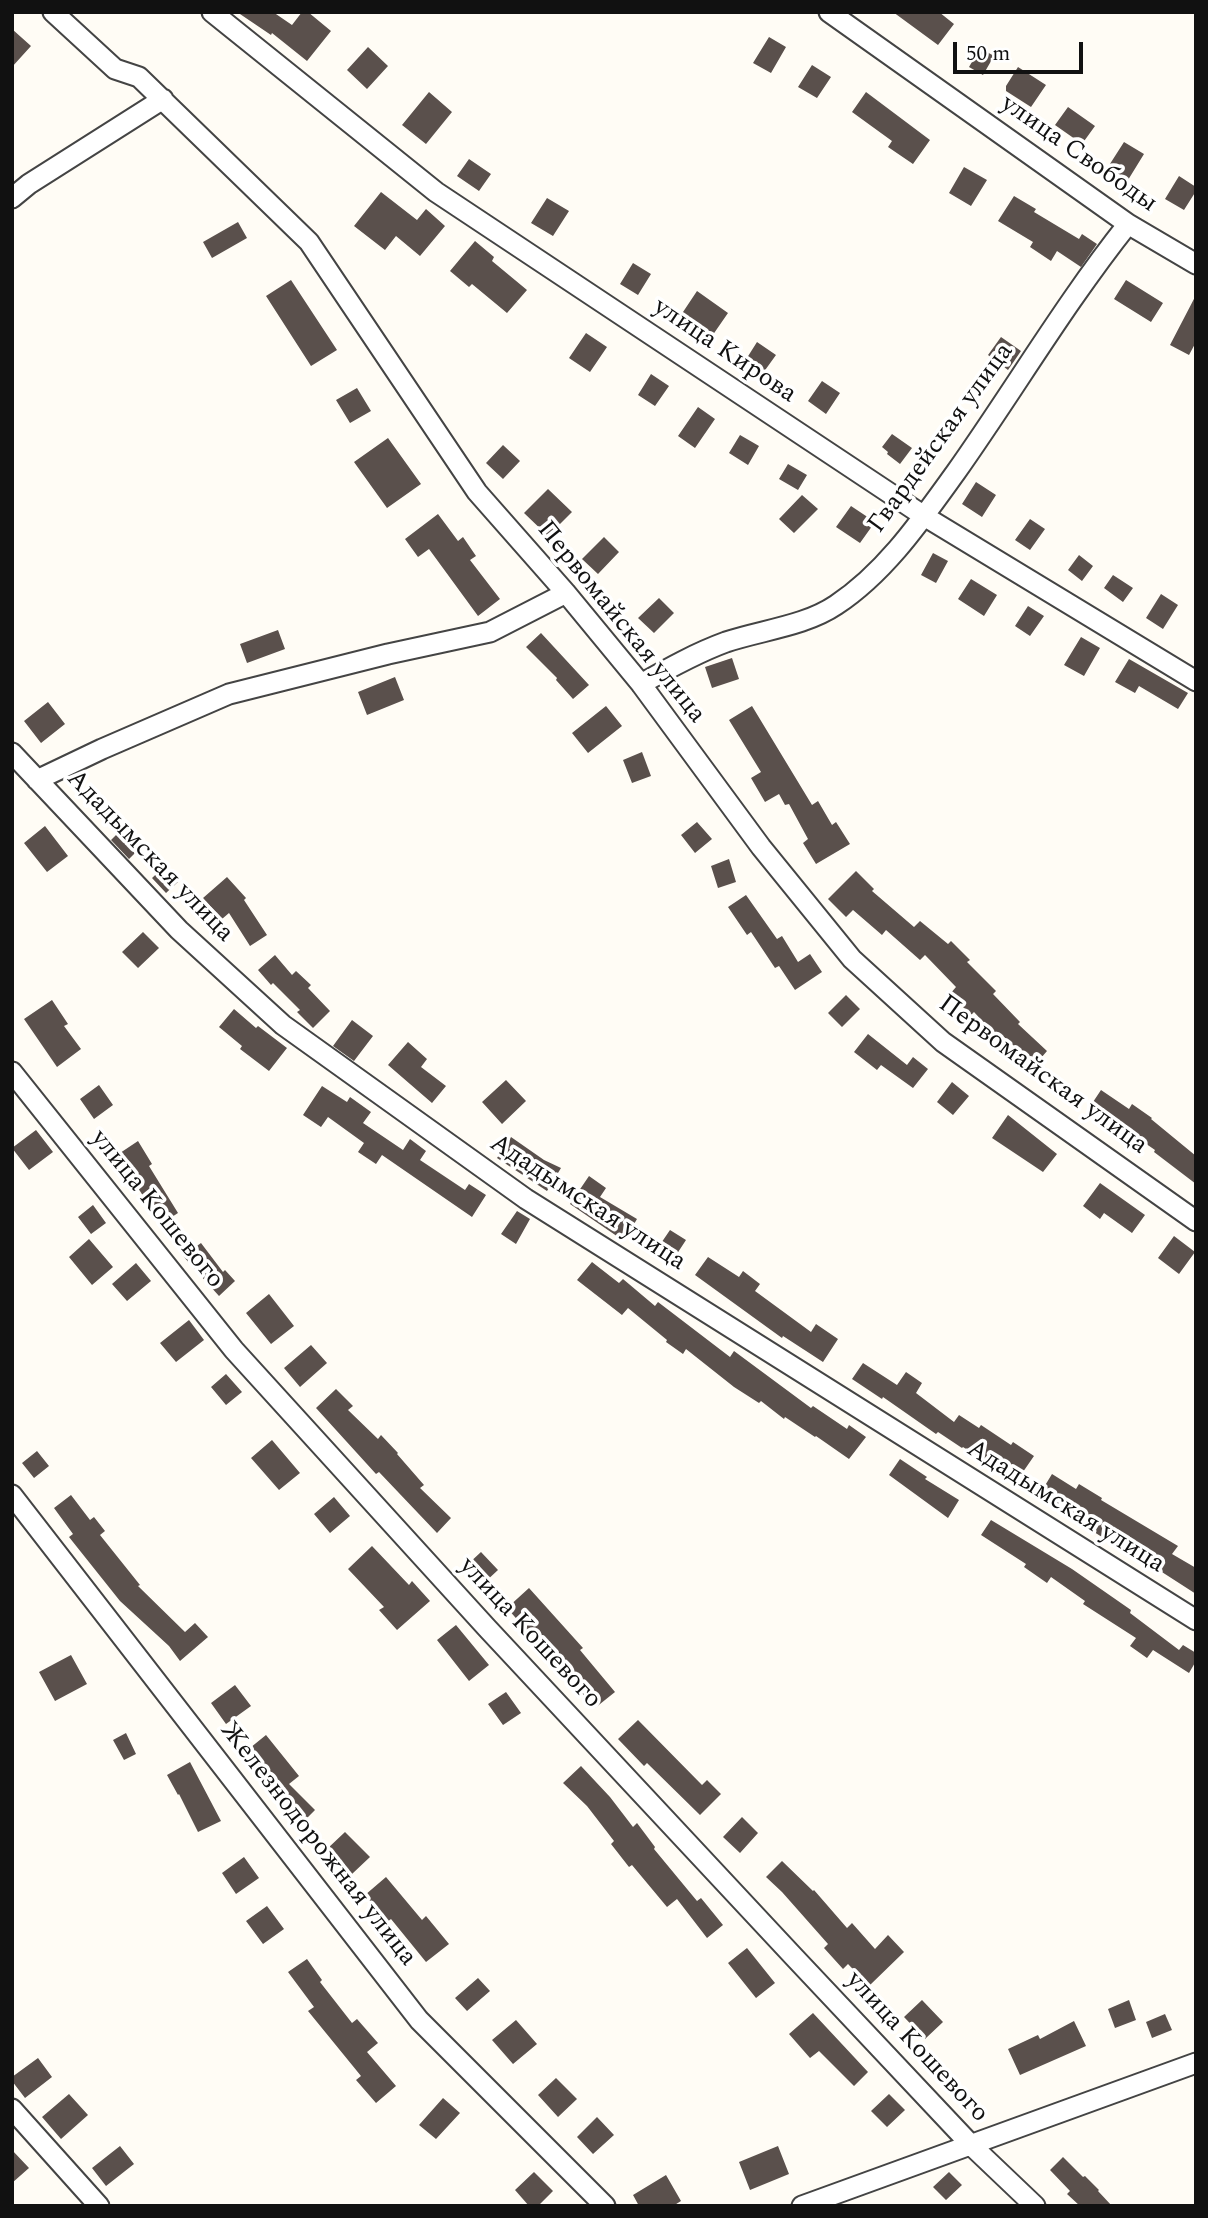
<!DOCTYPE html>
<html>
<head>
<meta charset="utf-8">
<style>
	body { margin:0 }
	#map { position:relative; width:1208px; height:2218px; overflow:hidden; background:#fffcf5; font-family:Spectral,serif }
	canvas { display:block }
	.frame { position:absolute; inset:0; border:14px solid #111; pointer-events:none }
	.scale { position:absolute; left:953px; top:42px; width:130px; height:32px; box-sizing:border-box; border:4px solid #111; border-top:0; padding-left:9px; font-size:21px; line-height:24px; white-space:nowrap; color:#111; -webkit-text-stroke:5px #fff; paint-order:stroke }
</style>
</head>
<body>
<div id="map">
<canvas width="1208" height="2218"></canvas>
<div class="frame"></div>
<div class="scale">50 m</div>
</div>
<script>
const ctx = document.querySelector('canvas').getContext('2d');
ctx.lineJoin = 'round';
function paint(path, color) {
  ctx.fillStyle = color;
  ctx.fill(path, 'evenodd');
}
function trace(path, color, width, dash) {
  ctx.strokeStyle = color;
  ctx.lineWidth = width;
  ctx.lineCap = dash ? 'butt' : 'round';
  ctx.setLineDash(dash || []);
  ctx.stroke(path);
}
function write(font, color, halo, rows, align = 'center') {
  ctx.font = font + ' Spectral,serif';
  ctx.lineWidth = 7;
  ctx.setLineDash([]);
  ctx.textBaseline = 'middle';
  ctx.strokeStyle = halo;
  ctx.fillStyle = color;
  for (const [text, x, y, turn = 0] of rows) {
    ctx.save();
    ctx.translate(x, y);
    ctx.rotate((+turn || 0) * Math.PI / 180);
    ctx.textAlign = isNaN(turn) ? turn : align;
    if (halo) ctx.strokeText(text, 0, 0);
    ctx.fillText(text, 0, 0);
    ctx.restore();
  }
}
paint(new Path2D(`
	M237 12H273L292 25 302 12H308L331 31 307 61 272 33 271 35Z
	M893 12H939L954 24 938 45Z
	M12 29 31 46 12 67Z
	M769 37 786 47 771 73 753 63Z
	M368 47 388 66 367 89 347 70Z
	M980 48 994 56 983 75 969 67Z
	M812 65 831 77 817 98 798 87Z
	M1018 67 1046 85 1031 107 1006 91V86Z
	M429 92 452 112 426 144 402 125Z
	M866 92 930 140 913 164 888 147 892 141 852 112Z
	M1068 107 1095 126 1082 144 1055 125Z
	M1124 142 1144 154 1128 180 1108 167Z
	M469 159 491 174 479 191 457 176Z
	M964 167 987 180 971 206 949 193Z
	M1179 176 1196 187V191L1184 210 1165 199Z
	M381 192 417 220 426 209 445 226 420 256 396 236 385 250 354 226Z
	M1014 196 1036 209 1034 212 1079 239 1082 234 1097 244 1081 267 1057 251 1051 261 1030 247 1033 242 998 221Z
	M547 198 569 211 553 236 531 223Z
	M238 222 247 238 212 258 203 242Z
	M475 241 494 257 492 261 527 290 507 313 472 284 469 287 450 271Z
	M633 263 651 274 638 295 620 284Z
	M291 280 337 350 311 366 266 296Z
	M1126 280 1163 303 1151 322 1114 299Z
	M697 291 728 313 710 339 679 318Z
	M1196 295V342L1189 355 1170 345Z
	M586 333 607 347 590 372 569 358Z
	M1001 337 1021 351 1008 370 988 355Z
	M757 342 776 355 763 373 745 361Z
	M651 374 669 386 655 406 638 395Z
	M822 381 840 393 826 414 808 401Z
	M357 388 371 411 350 423 336 400Z
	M698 407 715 419 695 448 678 436Z
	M892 434 912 448 900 464 887 454 888 452 882 447Z
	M740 435 759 446 748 465 729 453Z
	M388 438 421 484 387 508 354 462Z
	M503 445 520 461 503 479 486 463Z
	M788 464 807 475 798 490 779 479Z
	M976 482 996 495 982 517 962 504Z
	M548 489 572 512 548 536 524 513Z
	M802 495 818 509 794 533 779 519Z
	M851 506 875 522 860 543 836 527Z
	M438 514 458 541 463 537 476 556 470 560 500 599 478 616 429 549 418 557 405 539Z
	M1030 519 1045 529 1030 550 1015 540Z
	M604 537 619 552 598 574 582 559Z
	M933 553 948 561 936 583 921 575Z
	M1079 555 1093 566 1082 581 1068 570Z
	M1113 575 1133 588 1123 602 1104 588Z
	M971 579 997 595 984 616 958 599Z
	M1161 594 1178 605 1163 629 1146 618Z
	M659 598 674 613 654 633 638 618Z
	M1028 606 1044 616 1030 636 1015 626Z
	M278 630 285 649 247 663 240 644Z
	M541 633 589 685 573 699 556 680 557 678 526 647Z
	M1081 637 1100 648 1084 676 1064 665Z
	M732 658 739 679 712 688 705 667Z
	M1129 659 1188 693 1178 709 1139 686 1135 693 1115 682Z
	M395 677 404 700 367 715 358 692Z
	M48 702 65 724 41 743 24 721Z
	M606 706 622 726 588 753 572 733Z
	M752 706 812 805 818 801 832 825 836 822 850 844 816 864 803 843 808 839 789 804 785 805 779 794 765 802 751 778 761 772 729 720Z
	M642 752 651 776 632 783 623 760Z
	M697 822 712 839 695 853 681 835Z
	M45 826 68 856 47 872 24 843Z
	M124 827 142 846 129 859 111 840Z
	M729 859 736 882 718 888 711 866Z
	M166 865 180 880 166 893 152 878Z
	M856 871 874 889 872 891 914 927 920 921 948 944 951 941 970 960 967 962 996 991 993 994 1020 1022 1018 1024 1047 1051 1035 1065 1004 1037 1001 1041 974 1012 971 1015 950 994 956 987 925 955 920 960 886 930 882 935 853 910 846 917 828 899Z
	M227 877 246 898 244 900 267 935 250 946 229 913 222 919 203 898Z
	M746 895 777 939 782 936 798 962 810 954 822 972 795 990 779 966 775 968 751 932 747 935 728 907Z
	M143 932 159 948 138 968 122 952Z
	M275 955 292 975 296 971 311 985 308 988 330 1011 313 1028 297 1012 300 1010 273 983 271 985 258 970Z
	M846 995 860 1009 842 1027 828 1013Z
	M52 1000 68 1024 64 1026 81 1049 57 1067 24 1019Z
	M234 1009 256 1028 258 1026 287 1048 269 1071 240 1049 242 1046 219 1027Z
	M352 1020 373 1036 354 1061 333 1046Z
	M868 1034 907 1065 913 1057 928 1069 913 1088 881 1065 877 1070 854 1052Z
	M408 1042 427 1059 421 1067 446 1086 432 1103 388 1065Z
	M506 1080 526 1101 502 1124 482 1102Z
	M952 1082 969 1096 953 1115 937 1102Z
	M99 1085 113 1105 94 1119 80 1099Z
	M322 1086 347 1102 350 1097 371 1112 363 1123 403 1150 410 1139 426 1151 420 1160 465 1190 469 1184 486 1195 472 1217 382 1155 376 1164 358 1152 364 1143 328 1117 321 1127 303 1115Z
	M1101 1090 1129 1109 1132 1104 1152 1118 1151 1119 1196 1156V1184L1154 1152 1155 1150 1110 1119 1109 1121 1089 1108Z
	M1008 1115 1057 1154 1043 1172 992 1138Z
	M36 1130 53 1152 29 1170 12 1148Z
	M511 1137 544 1160 561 1168 547 1191 497 1158Z
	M138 1141 152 1164 149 1166 178 1213 161 1224 117 1155Z
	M589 1176 606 1188 600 1197 637 1219 624 1241 570 1204Z
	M1100 1183 1145 1215 1132 1233 1104 1213 1100 1219 1083 1206Z
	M93 1205 106 1223 91 1234 78 1217Z
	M517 1211 530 1219 516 1244 501 1234Z
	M670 1230 686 1240 669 1266 653 1255Z
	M1174 1236 1195 1252 1179 1274 1158 1258Z
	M89 1239 113 1267 92 1285 69 1257Z
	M201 1243 223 1272 225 1270 235 1281 219 1296 183 1256Z
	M708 1257 739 1277 743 1271 760 1284 755 1291 811 1332 816 1324 838 1339 823 1362 783 1336 782 1338 695 1275Z
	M592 1262 619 1283 623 1279 655 1306 658 1302 730 1357 734 1351 811 1408 813 1406 847 1429 849 1425 866 1437 849 1459 816 1436 815 1437 785 1417 784 1419 761 1401 759 1403 734 1387 686 1349 683 1354 666 1342 667 1340 628 1308 622 1315 577 1280Z
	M136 1263 151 1281 127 1301 112 1284Z
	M269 1294 294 1326 271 1344 246 1313Z
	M189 1320 204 1340 176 1362 160 1343Z
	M311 1345 327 1363 300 1387 284 1368Z
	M863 1363 897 1385 906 1372 922 1383 916 1393 954 1422 959 1415 979 1428 981 1425 1011 1445 1013 1442 1034 1456 1016 1482 963 1447 962 1448 938 1432 936 1434 883 1397 882 1399 852 1379Z
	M226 1374 242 1392 226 1405 211 1387Z
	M336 1389 353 1406 348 1410 378 1439 381 1435 398 1453 397 1454 424 1485 420 1488 451 1518 437 1533 379 1472 376 1474 316 1408Z
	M272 1440 300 1473 279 1490 251 1458Z
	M37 1451 49 1466 34 1478 22 1463Z
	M900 1459 927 1477 925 1479 959 1500 948 1518 889 1475Z
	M1052 1474 1076 1489 1079 1484 1102 1498 1101 1500 1178 1546 1172 1554 1196 1568V1594L1120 1545 1118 1547 1038 1497Z
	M71 1495 90 1520 94 1517 105 1531 100 1535 140 1585 138 1586 185 1632 195 1623 208 1637 180 1661 169 1646 120 1601 69 1537 73 1534 54 1508Z
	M334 1497 350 1516 330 1533 314 1514Z
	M991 1520 1072 1569 1131 1610 1130 1613 1179 1650 1183 1645 1196 1653V1661L1189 1673 1153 1650 1147 1658 1130 1646 1136 1638 1083 1604 1085 1601 1051 1577 1047 1583 1024 1567 1026 1564 981 1535Z
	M372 1546 409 1585 412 1581 430 1601 397 1630 379 1610 384 1607 348 1569Z
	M481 1552 498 1570 484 1583 467 1565Z
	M529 1588 583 1648 580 1650 615 1692 595 1708 507 1608Z
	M456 1625 489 1665 469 1681 437 1640Z
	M71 1655 87 1684 55 1701 39 1672Z
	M235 1685 251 1706 226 1724 211 1703Z
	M506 1692 521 1713 503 1725 488 1704Z
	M638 1720 702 1785 707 1780 721 1794 700 1815 647 1763 644 1766 618 1739Z
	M126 1733 136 1754 124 1760 113 1740Z
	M266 1735 299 1776 289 1784 315 1810 302 1823 245 1752Z
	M190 1762 221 1821 198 1832 179 1794 178 1795 167 1775Z
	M581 1766 610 1797 633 1827 637 1823 655 1847 654 1849 697 1901 701 1898 723 1925 707 1938 677 1899 667 1907 632 1865 629 1867 611 1844 614 1841 587 1806 563 1783Z
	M742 1817 758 1833 740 1853 723 1837Z
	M345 1832 370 1857 352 1874 327 1849Z
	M244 1857 259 1878 236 1894 222 1873Z
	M782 1861 813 1891 814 1890 847 1928 852 1923 875 1949 888 1935 904 1952 869 1986 848 1964 843 1969 824 1948 828 1944 782 1892 766 1877Z
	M386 1877 422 1920 426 1916 449 1944 426 1962 391 1919 387 1922 365 1895Z
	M267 1906 284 1929 263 1944 246 1921Z
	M747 1948 775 1983 756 1998 728 1963Z
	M307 1959 322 1980 320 1982 352 2023 357 2019 378 2043 367 2052 396 2086 376 2103 356 2080 361 2076 308 2011 314 2007 288 1972Z
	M478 1978 490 1991 467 2011 455 1998Z
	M922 2000 943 2022 925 2039 904 2017Z
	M1129 2000 1136 2020 1115 2028 1108 2009Z
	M813 2013 868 2072 854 2086 819 2051 810 2058 789 2034Z
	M1165 2014 1172 2030 1152 2038 1146 2022Z
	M516 2020 537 2044 513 2064 492 2040Z
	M1074 2021 1086 2046 1020 2075 1008 2049 1038 2035 1040 2039Z
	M38 2058 52 2077 25 2098 12 2081V2077Z
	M556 2078 577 2099 558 2117 538 2095Z
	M69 2094 88 2115 61 2139 42 2117Z
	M889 2094 905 2110 887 2127 871 2111Z
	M443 2098 460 2113 436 2139 419 2125Z
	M597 2117 614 2135 593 2154 577 2137Z
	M120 2146 134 2164 106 2186 92 2168Z
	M778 2146 789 2174 750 2190 739 2162Z
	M12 2150 29 2168 12 2183Z
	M1063 2157 1083 2177 1085 2176 1099 2190 1098 2191 1112 2206H1080L1067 2194 1070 2191 1050 2170Z
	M534 2172 553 2191 538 2206H529L515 2190Z
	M949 2172 962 2185 946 2200 933 2187Z
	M666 2175 681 2201 673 2206H639L633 2195Z`), '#5a504c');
const street = new Path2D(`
	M53 12 115 69 139 77 309 242 477 492 566 593 641 684 761 847 852 959 943 1042 1196 1221
	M212 12 436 192 924 516 1196 681
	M829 12 1128 224 1196 264
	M12 198 29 184 163 99
	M641 684C669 668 696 653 726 642 762 630 805 626 836 605 886 572 922 519 956 472 1014 390 1065 303 1128 224
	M12 753 179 930 283 1025 526 1199 1196 1620
	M37 780 102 749 229 694 388 654 490 632 566 593
	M12 1072 234 1350 487 1628 795 1958 972 2146 1035 2206
	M12 1495 419 2020 605 2206
	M12 2109 99 2206
	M802 2206 1196 2063`);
trace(street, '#444', 23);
trace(street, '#fff', 19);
write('26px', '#111', '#fff', [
	["улица Свободы",1078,155,35],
	["улица Кирова",724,352,34],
	["Гвардейская улица",942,439,-54],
	["Первомайская улица",620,623,51],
	["Ададымская улица",149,857,46],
	["Первомайская улица",1042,1076,36],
	["Ададымская улица",587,1204,33],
	["улица Кошевого",156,1210,51],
	["Ададымская улица",1065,1508,32],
	["улица Кошевого",529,1634,47],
	["Железнодорожная улица",317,1845,52],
	["улица Кошевого",916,2048,47]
]);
</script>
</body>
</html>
